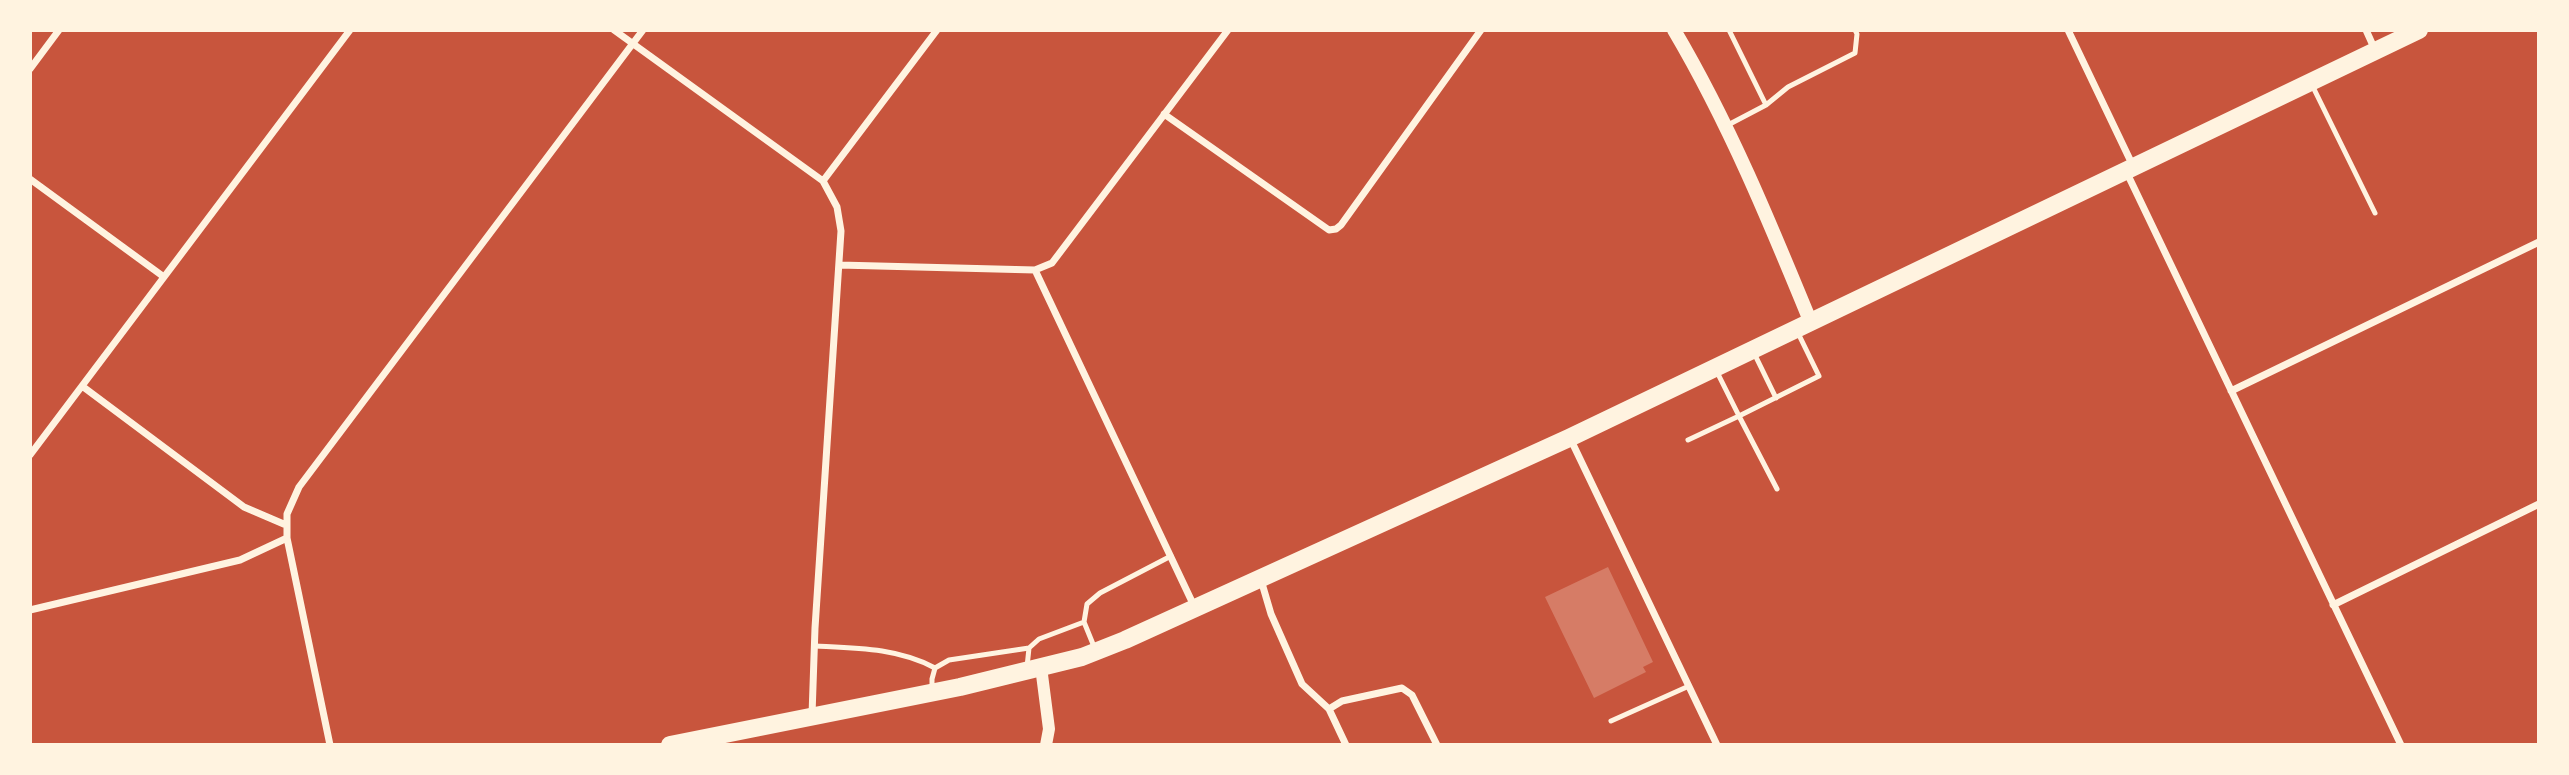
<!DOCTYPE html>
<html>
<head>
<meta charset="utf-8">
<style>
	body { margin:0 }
	#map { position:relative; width:2569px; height:775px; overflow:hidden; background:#c8553d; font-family:Figtree,sans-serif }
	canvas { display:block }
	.frame { position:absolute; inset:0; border:32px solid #fff3e0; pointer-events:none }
</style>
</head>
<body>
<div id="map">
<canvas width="2569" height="775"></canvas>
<div class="frame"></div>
</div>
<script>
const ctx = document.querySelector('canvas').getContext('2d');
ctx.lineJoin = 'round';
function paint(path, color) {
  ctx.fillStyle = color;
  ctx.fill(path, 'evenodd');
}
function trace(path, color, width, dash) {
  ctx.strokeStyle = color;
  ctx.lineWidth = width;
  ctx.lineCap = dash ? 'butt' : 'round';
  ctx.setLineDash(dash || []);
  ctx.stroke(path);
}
paint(new Path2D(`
	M1608 567 1653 662 1643 667 1646 672 1594 698 1545 597Z`), '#d67c66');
trace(new Path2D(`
	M1729 30 1766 105
	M2312 85 2375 213
	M1726 126 1766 105 1788 87 1855 53 1857 34 1855 30
	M1754 353 1776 398
	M1717 372 1739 416 1819 376 1798 333
	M1688 440 1739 416 1777 489
	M815 646C856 648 898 648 935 668
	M1095 649 1084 622 1087 604 1100 593 1171 556
	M1027 667 1029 648 1039 639 1084 622
	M932 690V679L935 668 949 660 1029 648
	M1611 721 1689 686`), '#fff3e0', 5);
trace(new Path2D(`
	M614 30 823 181 837 207 841 231 815 628 812 715
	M2068 30 2133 166
	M2366 30 2375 50
	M30 69 59 30
	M1164 114 1329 230 1336 229 1341 225 1481 30
	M2126 171 2401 745
	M30 179 164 277
	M823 181 937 30
	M839 265 1035 270 1195 608
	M1035 270 1052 263 1228 30
	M82 386 244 507 286 525
	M2231 391 2539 242
	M1570 438 1717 745
	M30 455 350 30
	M1261 580 1271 614 1302 684 1329 709
	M2333 605 2539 504
	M30 610 240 560 287 538
	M330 745 287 538V514L299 487 643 30
	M1346 745 1329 709 1342 701 1402 688 1412 695 1437 745`), '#fff3e0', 7);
trace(new Path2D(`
	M1041 667 1049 729 1046 745`), '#fff3e0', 12);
trace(new Path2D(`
	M1674 30C1729 123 1770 223 1811 323`), '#fff3e0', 14);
trace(new Path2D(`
	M670 745 960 687 1082 657 1125 640 1569 438 2419 30`), '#fff3e0', 18);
</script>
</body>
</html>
